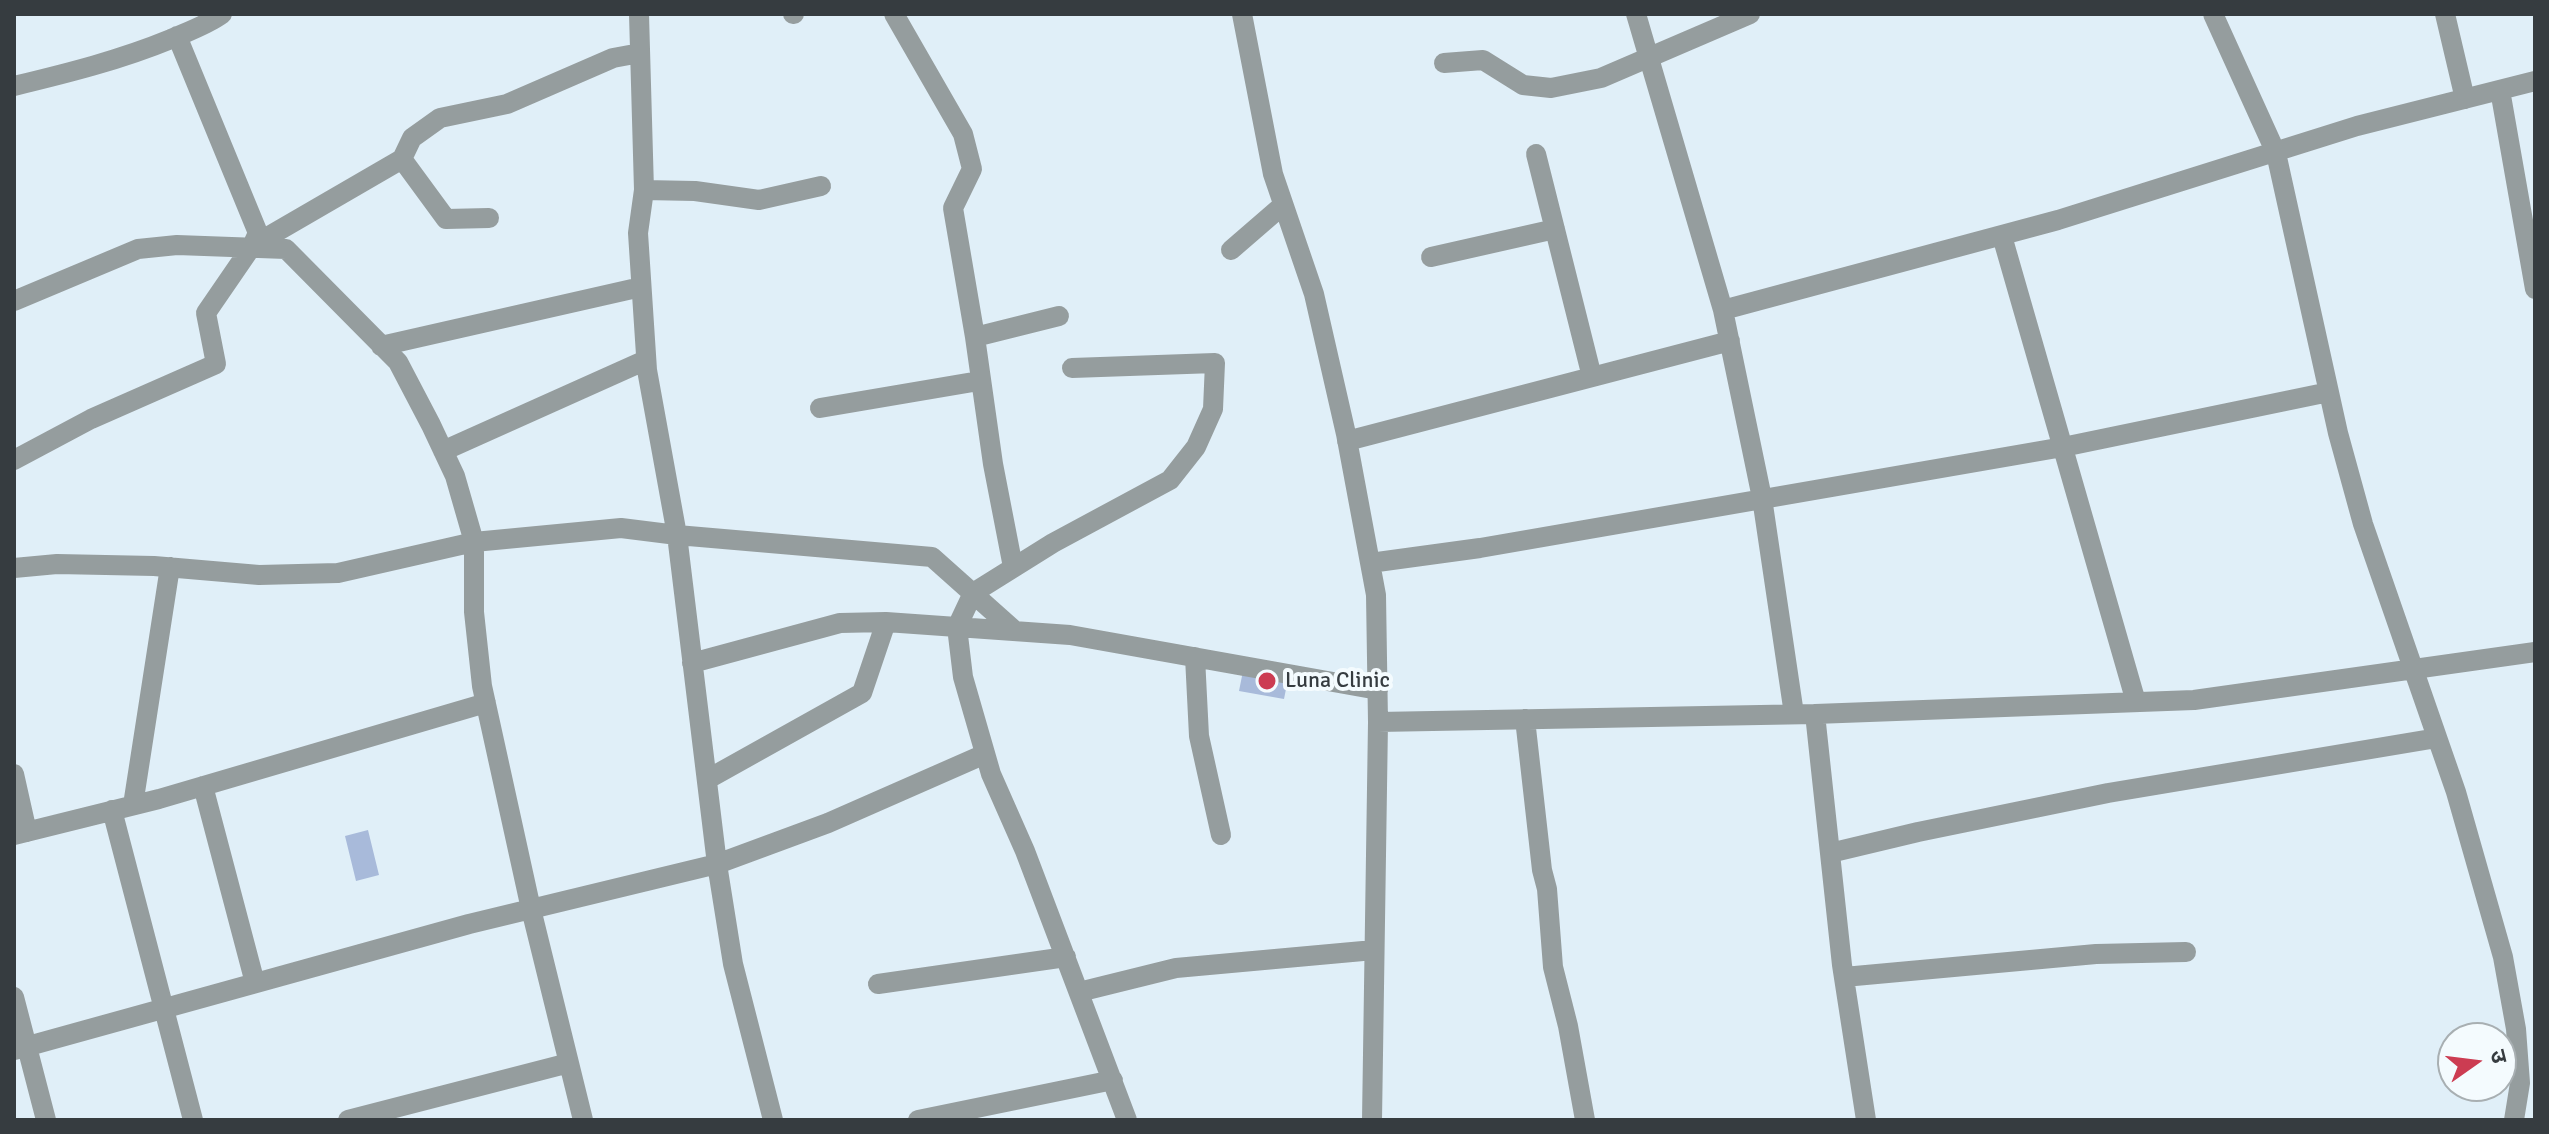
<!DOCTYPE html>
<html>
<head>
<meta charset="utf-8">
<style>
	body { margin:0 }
	#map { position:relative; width:2549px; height:1134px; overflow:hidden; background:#e0eff8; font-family:Signika,"Noto Sans Devanagari",sans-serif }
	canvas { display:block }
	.frame { position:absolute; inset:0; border:16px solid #363c40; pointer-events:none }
	.north { position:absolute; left:2437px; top:1022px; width:80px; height:80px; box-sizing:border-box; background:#f4fbfe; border:2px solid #a8afb2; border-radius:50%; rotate:76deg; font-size:22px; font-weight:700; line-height:32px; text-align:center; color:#363c40 }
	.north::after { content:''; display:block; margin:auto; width:28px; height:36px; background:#cc3c52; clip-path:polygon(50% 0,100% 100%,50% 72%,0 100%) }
</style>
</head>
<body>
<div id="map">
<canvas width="2549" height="1134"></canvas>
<div class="frame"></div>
<div class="north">उ</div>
</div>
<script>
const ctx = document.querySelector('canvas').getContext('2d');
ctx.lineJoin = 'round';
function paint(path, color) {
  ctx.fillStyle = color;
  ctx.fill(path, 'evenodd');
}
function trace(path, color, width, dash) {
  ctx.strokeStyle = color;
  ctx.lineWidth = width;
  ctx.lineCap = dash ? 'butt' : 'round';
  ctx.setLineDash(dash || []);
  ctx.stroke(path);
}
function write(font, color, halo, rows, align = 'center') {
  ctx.font = font + ' Signika,sans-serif';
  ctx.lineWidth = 8;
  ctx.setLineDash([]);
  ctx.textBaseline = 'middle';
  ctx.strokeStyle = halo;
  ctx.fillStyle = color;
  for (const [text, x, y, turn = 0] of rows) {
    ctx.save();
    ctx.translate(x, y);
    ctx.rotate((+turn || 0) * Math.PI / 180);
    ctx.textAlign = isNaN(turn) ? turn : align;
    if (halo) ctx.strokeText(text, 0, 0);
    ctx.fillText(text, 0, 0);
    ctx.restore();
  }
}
paint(new Path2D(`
	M1244 666 1289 674 1284 699 1239 691Z
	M368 830 379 875 356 881 345 836Z`), '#a8bada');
trace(new Path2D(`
	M639 14 644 190
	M793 14H794
	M894 14 963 134 972 169 953 208 975 337
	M1242 14 1273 174 1314 294 1346 434 1376 595 1378 722 1372 1120
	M1636 14 1723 310 1762 498 1794 714
	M2213 14 2276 153 2338 433 2363 524 2456 792 2503 957 2516 1029 2520 1083 2514 1120
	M2445 14 2465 99
	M1444 63 1483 60 1523 85 1551 88 1601 78 1750 14
	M14 86C68 73 120 60 171 39 189 31 207 25 222 14
	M2500 90 2535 289
	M1536 154 1592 377
	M402 159 412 138 440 118 507 104 613 58 640 53
	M2002 236 2136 702
	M252 246 402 159 446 219 489 218
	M1231 250 1283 205
	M1431 257 1555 229
	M14 301 138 249 177 245 286 249 398 362 431 425 455 476 474 542V612L482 686 531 909 583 1120
	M1723 310 2058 220 2357 126 2535 81
	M381 346 641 287
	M1072 368 1215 363 1213 409 1196 447 1170 480 1053 543 973 593 957 627 963 677 991 774 1025 851 1127 1120
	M820 408 979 381
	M1347 441 1730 341
	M443 451 646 360
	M14 460 91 419 216 364 206 313 252 246 258 233 177 36
	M1370 563 1480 548 2063 447 2329 392
	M1013 567 993 464 975 337 1059 316
	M14 568 57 564 154 566 259 575 338 573 474 542 621 528 677 535 932 557 1015 631
	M1195 657 1199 736 1221 835
	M692 663 840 623 886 622 1070 635 1378 690
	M1815 714 1842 965 1866 1120
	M1525 719 1542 870 1547 889 1553 967 1568 1026 1585 1120
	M1378 722 1815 714 2194 700 2535 652
	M14 774 27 832
	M708 779 862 693 886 622
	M203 786 255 983
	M133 805 170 567
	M112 810 193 1120
	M14 835 159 799 486 703
	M1830 853 1918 832 2108 793 2437 738
	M1844 977 2096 954 2186 952
	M878 984 1066 957
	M1079 992 1176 968 1374 950
	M14 997 46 1120
	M14 1050 469 924 717 864 828 823 985 754
	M348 1120 569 1063
	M773 1120 733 964 717 864 677 535 647 370 638 233 644 190 695 191 759 200 821 186
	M918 1120 1113 1080`), '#959d9e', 20);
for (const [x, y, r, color] of [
	[1267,681,10,"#cc3c52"]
]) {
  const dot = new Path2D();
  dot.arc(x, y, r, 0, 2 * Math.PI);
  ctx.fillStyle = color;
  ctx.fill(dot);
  trace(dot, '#f4fbfe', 3);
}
write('22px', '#363c40', '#f4fbfe', [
	["Luna Clinic",1285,681]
], 'left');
</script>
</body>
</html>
